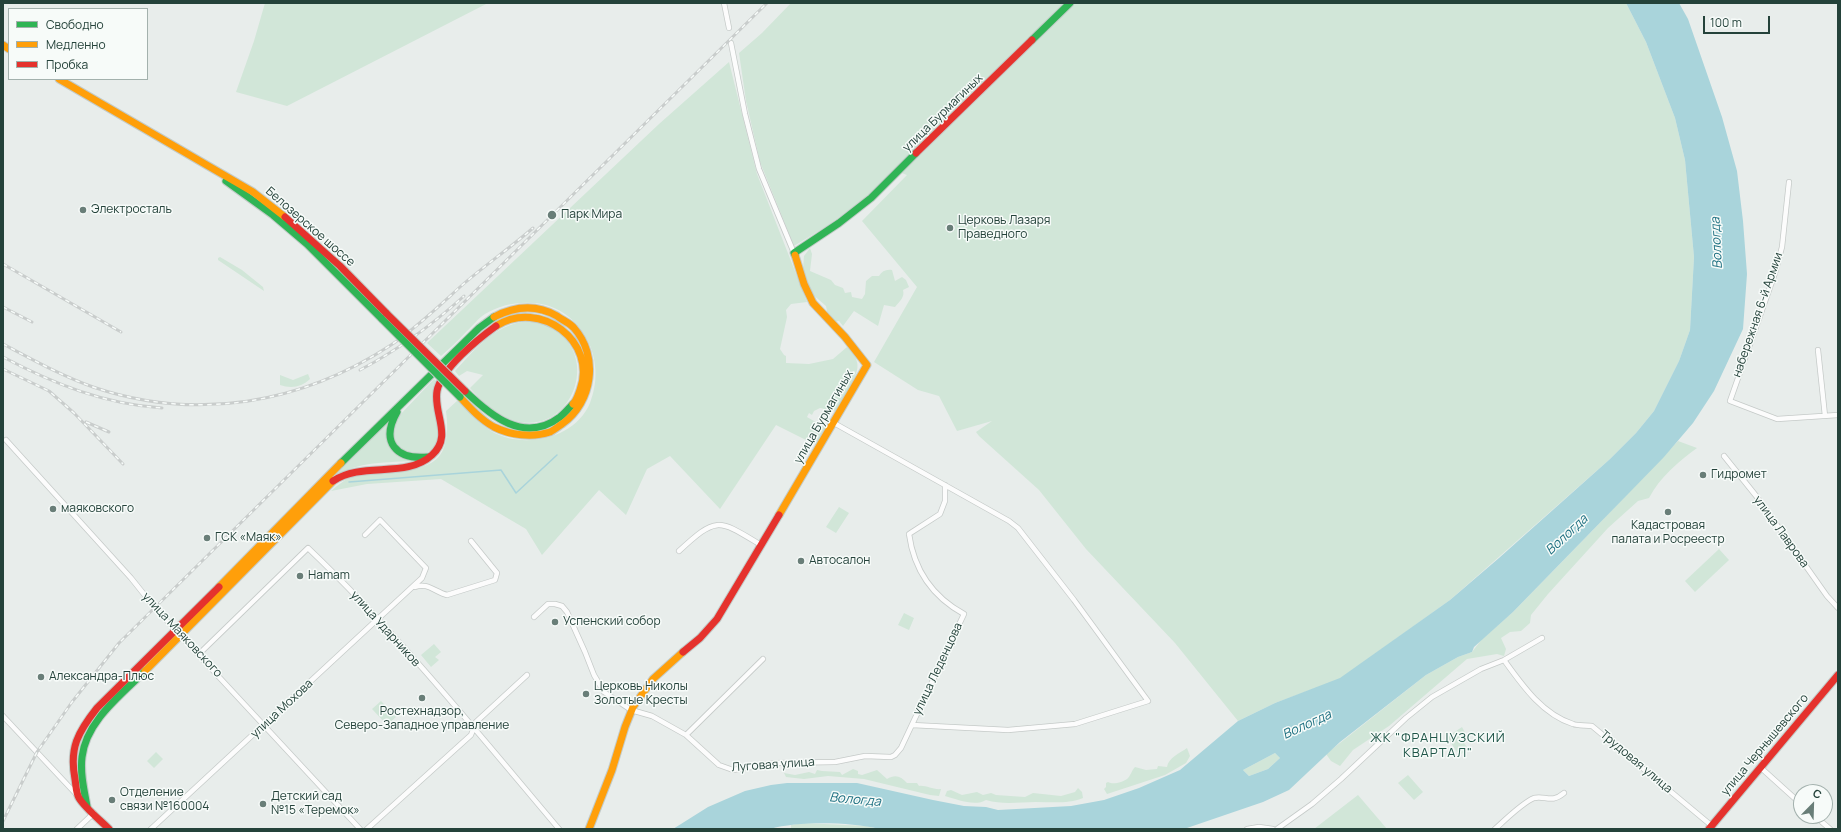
<!DOCTYPE html>
<html>
<head>
<meta charset="utf-8">
<style>
	body { margin:0 }
	#map { position:relative; width:1841px; height:832px; overflow:hidden; background:#e8edeb; font-family:Manrope,sans-serif }
	canvas { display:block }
	.frame { position:absolute; inset:0; border:4px solid #24423a; pointer-events:none }
	.legend { position:absolute; left:8px; top:8px; width:140px; height:72px; box-sizing:border-box; background:#f7fbf9; border:1px solid #a3b1ad; margin:0; padding:5px 7px; list-style:none; font-size:12px; color:#24423a }
	.legend li { display:flex; align-items:center; gap:8px; height:20px }
	.legend b { width:20px; border:1px solid #a3b1ad }
	.north { position:absolute; left:1793px; top:784px; width:40px; height:40px; box-sizing:border-box; background:#f7fbf9; border:1px solid #a3b1ad; border-radius:50%; rotate:23deg; font-size:11px; font-weight:700; line-height:16px; text-align:center; color:#24423a }
	.north::after { content:''; display:block; margin:auto; width:14px; height:18px; background:#697e78; clip-path:polygon(50% 0,100% 100%,50% 72%,0 100%) }
	.scale { position:absolute; left:1703px; top:16px; width:67px; height:18px; box-sizing:border-box; border:2px solid #24423a; border-top:0; padding-left:5px; font-size:12px; line-height:14px; white-space:nowrap; color:#24423a; -webkit-text-stroke:3px #f7fbf9; paint-order:stroke }
</style>
</head>
<body>
<div id="map">
<canvas width="1841" height="832"></canvas>
<div class="frame"></div>
<ul class="legend">
<li><b style="height:5px;background:#30b455"></b>Свободно</li>
<li><b style="height:5px;background:#ff9f0a"></b>Медленно</li>
<li><b style="height:5px;background:#e5322d"></b>Пробка</li>
</ul>
<div class="north">С</div>
<div class="scale">100 m</div>
</div>
<script>
const ctx = document.querySelector('canvas').getContext('2d');
ctx.lineJoin = 'round';
function paint(path, color) {
  ctx.fillStyle = color;
  ctx.fill(path, 'evenodd');
}
function trace(path, color, width, dash) {
  ctx.strokeStyle = color;
  ctx.lineWidth = width;
  ctx.lineCap = dash ? 'butt' : 'round';
  ctx.setLineDash(dash || []);
  ctx.stroke(path);
}
function write(font, color, halo, rows, align = 'center') {
  ctx.font = font + ' Manrope,sans-serif';
  ctx.lineWidth = 3;
  ctx.setLineDash([]);
  ctx.textBaseline = 'middle';
  ctx.strokeStyle = halo;
  ctx.fillStyle = color;
  for (const [text, x, y, turn = 0] of rows) {
    ctx.save();
    ctx.translate(x, y);
    ctx.rotate((+turn || 0) * Math.PI / 180);
    ctx.textAlign = isNaN(turn) ? turn : align;
    if (halo) ctx.strokeText(text, 0, 0);
    ctx.fillText(text, 0, 0);
    ctx.restore();
  }
}
paint(new Path2D(`
	M265 3H488L287 106 236 92 254 41Z
	M791 3H1626L1646 42 1675 118 1685 160 1694 257 1690 330 1679 361 1654 411 1636 433 1610 459 1450 600 1340 679 1275 703 1238 721 1175 643 1086 549 1039 490 979 436 976 432 992 421 957 431 939 396 918 390 874 362 917 287 862 221 907 175 894 170 864 199 827 226 794 246 760 162 746 101 739 53 762 33Z
	M729 62 757 174 807 302 791 304 786 310 787 317 780 349 784 355 786 356V363L809 364 833 359 847 347C851 351 856 356 857 362 861 375 841 400 835 411L820 408 814 411 812 415 809 413 807 417 826 428 816 445 776 425 720 509 670 456 647 469 626 515 599 490 542 555 526 529 441 479 367 484 331 491C338 485 345 479 354 476 400 463 456 487 446 411L458 400C468 411 478 423 491 431 523 450 575 439 590 403 606 364 587 317 546 305 527 300 502 303 485 314 478 318 473 326 467 331 459 340 450 348 441 356L427 343 659 124Z
	M810 248 812 254 810 271 831 280 835 285 843 288 845 293 851 292 852 297 862 299 865 294 866 281 872 276H879C882 271 886 269 892 270L895 281 902 277 906 280 909 287 903 290C905 297 900 301 895 307L884 305 878 326 854 311 843 326 839 321 833 322 828 316 826 306 811 293 803 269 804 256Z
	M220 257 242 270 263 287 264 291 218 260V258Z
	M533 321C627 343 555 488 470 388L483 375 467 371 459 376 455 371C477 347 498 321 533 321Z
	M308 374 310 379C302 387 291 389 280 385V375L293 380Z
	M434 379 436 381 433 399 439 432V438L433 448 424 455 415 456 399 450 392 437 395 422 399 416Z
	M393 417 388 432 403 457 413 461C379 463 356 461 326 481Z
	M1678 441 1697 448C1678 462 1660 477 1649 498L1638 501 1608 528 1548 594 1531 615 1530 623 1521 631 1510 632 1501 638 1506 649 1504 656 1497 654 1467 659 1389 726 1353 750 1340 766 1331 761 1326 754 1426 675 1458 657 1472 652 1482 639 1513 612 1593 530Z
	M839 507 849 513 836 533 826 527Z
	M1719 549 1729 560 1695 592 1685 581Z
	M904 613 914 618 909 630 898 625Z
	M434 644 441 652 435 657 439 660 431 667 421 655Z
	M381 701 396 717 387 725 372 709Z
	M1462 727 1469 740 1464 743 1469 750 1461 754 1457 752 1447 737Z
	M1187 748 1190 756 1186 763 1165 775 1107 794 1104 789 1106 787V783L1108 782C1113 785 1123 782 1127 779 1130 777 1132 770 1135 767L1146 770 1157 769 1158 766 1167 767C1168 758 1180 753 1187 748Z
	M156 752 163 759 154 768 147 761Z
	M1275 753 1280 758 1268 769 1249 776 1243 770Z
	M853 769 858 771V774L862 775 877 770 887 779C895 774 901 776 907 783H917L919 786C926 785 933 790 941 789L939 796 930 795 864 779 828 776 804 779 786 777 784 773 795 775 809 772 815 774 817 770 822 771 840 772 842 775Z
	M1408 775 1423 792 1414 800 1398 783Z
	M1078 788 1082 792 1083 798C1068 804 1053 802 1036 802 1019 802 1003 805 986 800 975 807 956 799 945 796L947 791 951 790 962 795 977 792 983 795 991 793 996 795 1025 797 1033 793 1061 796 1075 792Z
	M1358 795 1387 829H1314Z
	M803 823 866 826 879 829H791V825Z`), '#d1e6d8');
paint(new Path2D(`
	M1626 3H1679L1688 19 1722 117 1737 171 1743 221 1747 274 1743 329 1714 391 1693 423 1664 457 1629 493 1513 612 1474 647 1472 652 1458 657 1426 675 1340 742 1289 790 1263 802 1184 829H879C850 822 799 821 770 829H673L708 807 745 791 771 785 787 783H857L933 800 964 806 986 807 998 810 1071 806 1104 800 1139 788 1180 770 1238 721 1275 703 1340 678 1450 600 1499 558 1610 459 1636 433 1654 411 1679 361 1690 330 1694 257 1685 160 1675 118 1646 42ZM1275 753 1280 758 1268 769 1249 776 1243 770Z`), '#a9d4db');
trace(new Path2D(`
	M349 482 501 470 516 493 557 455`), '#a9d4db', 1.5);
const street = new Path2D(`
	M724 3 729 28
	M731 43 745 114 759 169 794 253
	M1789 182 1782 247 1775 273 1730 401 1777 419 1838 415
	M1818 350 1825 416
	M834 423 1009 521 1018 528 1074 600 1148 701 1075 724 1008 730 912 725
	M6 440 131 578 155 608 360 829
	M1724 456 1757 497 1827 596 1838 608
	M679 551C717 516 718 519 761 545
	M415 587C427 582 435 592 447 595L495 580 497 573 471 541
	M534 617 548 604H555L562 606 567 612 585 652 594 675 604 692 631 710 652 716 686 735 763 659
	M199 654 308 548C399 635 478 733 559 829
	M1504 660C1522 685 1542 714 1573 724 1578 726 1586 725 1592 726L1712 826
	M3 716 77 795
	M686 735 719 765 733 770 776 763 835 762 865 756 891 757 895 755 901 748 964 614C933 597 914 570 909 534L912 532 940 514 945 501V485
	M1760 767 1801 804
	M1815 816 1830 829
	M77 829 94 813
	M151 829 422 578 426 568 380 520 365 535
	M367 829 471 735 476 722 527 675
	M1247 829 1259 827 1273 829
	M1277 829 1312 804 1341 779 1406 718 1432 697 1481 669 1504 660 1542 638
	M1495 829C1505 820 1522 803 1534 798 1545 795 1551 804 1564 793`);
const fast = new Path2D(`
	M1032 40 1070 3
	M226 181 273 215 307 244 382 319
	M795 255 794 253 839 223 871 198 916 153
	M465 391C491 416 524 444 560 417 565 413 569 408 573 404
	M397 412C380 442 396 460 428 457
	M341 463 479 328 494 317
	M87 806C84 790 80 773 82 757 86 721 121 695 145 671`);
const slow = new Path2D(`
	M3 45 9 49
	M59 79 253 192 285 217
	M496 326C540 298 598 342 580 390 578 395 577 400 573 404
	M460 397C470 408 481 420 494 427 510 435 532 438 550 432 554 430 559 426 562 424 593 402 599 356 574 328 570 323 562 320 557 316 536 304 515 306 494 317
	M779 515 867 365 845 337 813 303 804 284 795 255
	M219 587 341 463
	M145 671 333 481
	M589 829 612 770 625 727 633 707 653 679 683 652`);
const jam = new Path2D(`
	M916 153 1032 40
	M285 217 340 266 387 314
	M333 481C363 461 406 479 432 455 453 436 433 414 437 391 441 369 478 339 496 326
	M683 652 700 638 717 619 779 515
	M109 829C100 820 85 808 79 798 76 793 76 785 75 779 69 748 78 732 97 708L219 587
	M1709 829 1838 675`);
trace(street, '#c5cac8', 6);
trace(fast, '#c3cbc8', 9);
trace(slow, '#c3cbc8', 9);
trace(jam, '#c3cbc8', 9);
trace(street, '#fcfcfc', 4.5);
trace(fast, '#30b455', 7);
trace(slow, '#ff9f0a', 7);
trace(jam, '#e5322d', 7);
const rail = new Path2D(`
	M3 264 121 332
	M3 307 32 322
	M3 344C33 360 62 376 93 387 196 422 301 404 391 345 416 328 438 307 460 287 484 266 510 248 533 228
	M3 357C54 384 104 404 162 408
	M3 369 49 391 74 413 123 464
	M360 370C398 350 432 325 464 296
	M86 422 109 432
	M3 821 37 752 72 702 119 643 767 3`);
trace(rail, '#c9cdcc', 3);
trace(rail, '#f7fbf9', 1.5, [4.5]);
const fastBridge = new Path2D(`
	M382 319 460 397`);
const jamBridge = new Path2D(`
	M387 314 465 391`);
trace(fastBridge, '#c3cbc8', 9, []);
trace(jamBridge, '#c3cbc8', 9, []);
trace(fastBridge, '#30b455', 7);
trace(jamBridge, '#e5322d', 7);
for (const [x, y, r, color] of [
	[83,210,4,"#697e78"],
	[552,215,5,"#697e78"],
	[950,228,4,"#697e78"],
	[1703,475,4,"#697e78"],
	[53,509,4,"#697e78"],
	[1668,512,4,"#697e78"],
	[207,538,4,"#697e78"],
	[801,561,4,"#697e78"],
	[300,576,4,"#697e78"],
	[555,622,4,"#697e78"],
	[41,677,4,"#697e78"],
	[586,694,4,"#697e78"],
	[422,698,4,"#697e78"],
	[112,800,4,"#697e78"],
	[263,804,4,"#697e78"]
]) {
  const dot = new Path2D();
  dot.arc(x, y, r, 0, 2 * Math.PI);
  ctx.fillStyle = color;
  ctx.fill(dot);
  trace(dot, '#f7fbf9', 1.5);
}
write('12px', '#24423a', '#f7fbf9', [
	["улица Бурмагиных",943,113,-44],
	["Белозерское шоссе",310,227,41],
	["набережная 6-й Армии",1758,315,-71],
	["улица Бурмагиных",824,417,-60],
	["улица Лаврова",1781,532,54],
	["улица Ударников",385,629,48],
	["улица Маяковского",182,635,47],
	["улица Леденцова",938,669,-65],
	["улица Мохова",282,709,-43],
	["улица Чернышевского",1765,745,-50],
	["Трудовая улица",1636,762,40],
	["Луговая улица",773,765,-4]
]);
write('12px', '#24423a', '#f7fbf9', [
	["Электросталь",91,210],
	["Парк Мира",561,215],
	["Церковь Лазаря",958,221],
	["Праведного",958,235],
	["Гидромет",1711,475],
	["маяковского",61,509],
	["Кадастровая",1668,526,"center"],
	["палата и Росреестр",1668,540,"center"],
	["ГСК «Маяк»",215,538],
	["Автосалон",809,561],
	["Hamam",308,576],
	["Успенский собор",563,622],
	["Александра-Плюс",49,677],
	["Церковь Николы",594,687],
	["Золотые Кресты",594,701],
	["Ростехнадзор,",422,712,"center"],
	["Северо-Западное управление",422,726,"center"],
	["Отделение",120,793],
	["связи №160004",120,807],
	["Детский сад",271,797],
	["№15 «Теремок»",271,811]
], 'left');
write('italic 13px', '#1c6f80', '#f7fbf9', [
	["Вологда",1717,243,-93],
	["Вологда",1567,535,-43],
	["Вологда",1307,725,-25],
	["Вологда",855,800,5]
]);
ctx.letterSpacing = '1px';
write('13px', '#1f5548', '#f7fbf9', [
	["ЖК \"ФРАНЦУЗСКИЙ",1438,738],
	["КВАРТАЛ\"",1438,753]
]);
ctx.letterSpacing = '0px';
</script>
</body>
</html>
